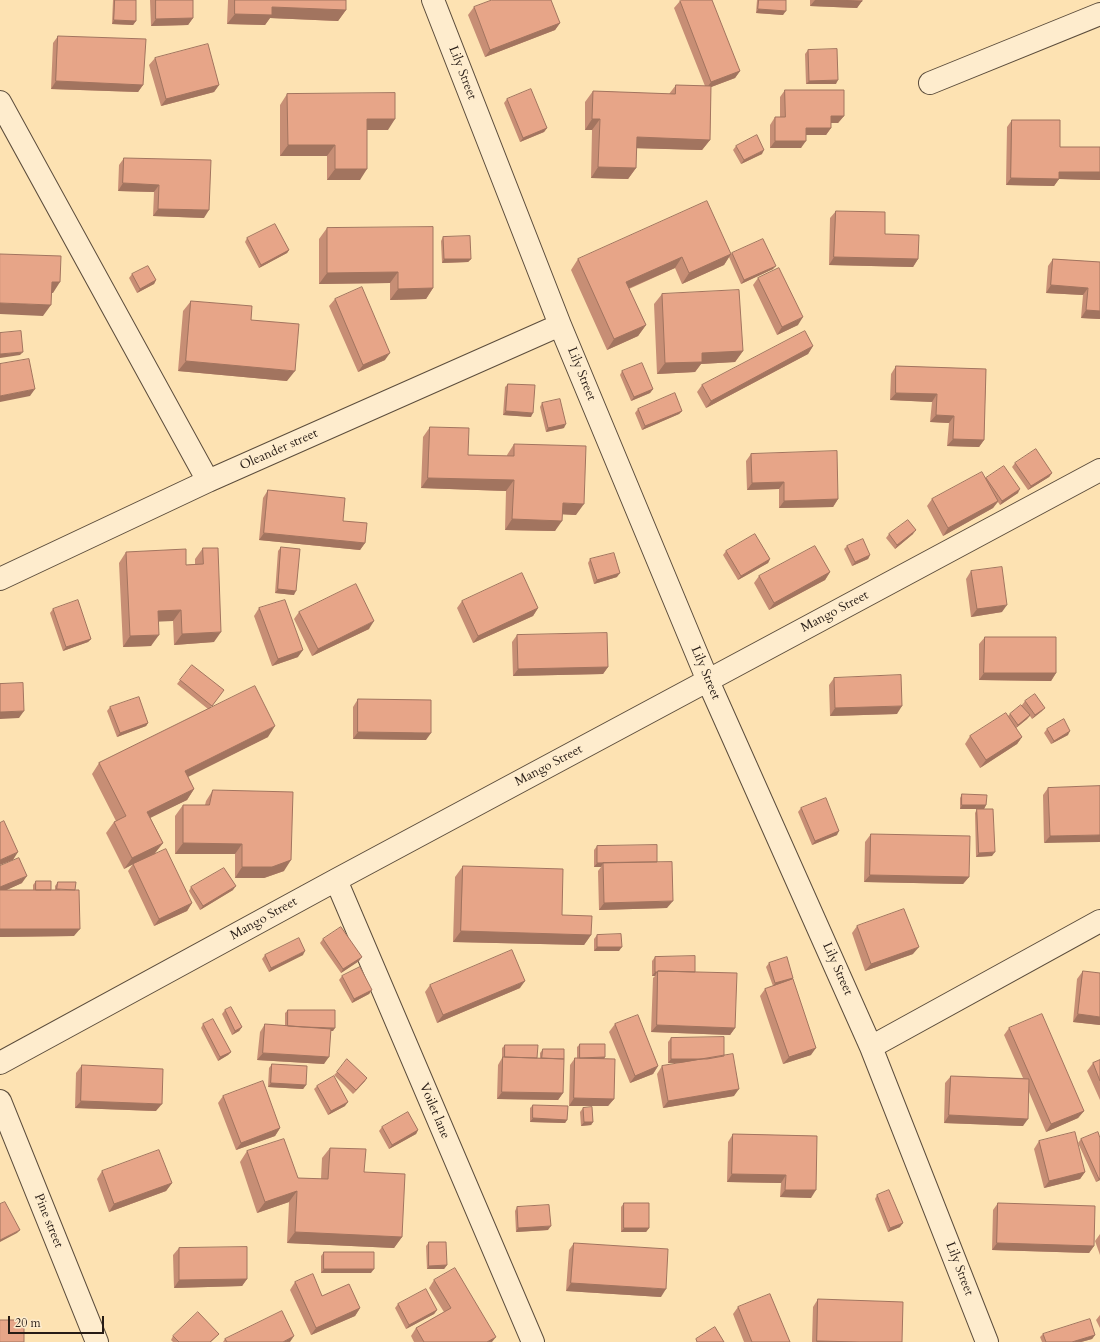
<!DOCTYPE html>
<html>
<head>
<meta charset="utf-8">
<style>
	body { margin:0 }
	#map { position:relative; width:1100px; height:1342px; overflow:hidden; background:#fde2b2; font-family:Cardo,serif }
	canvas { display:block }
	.scale { position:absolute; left:8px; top:1316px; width:96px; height:18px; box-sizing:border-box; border:2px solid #261b15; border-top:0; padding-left:5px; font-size:12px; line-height:14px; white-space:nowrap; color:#261b15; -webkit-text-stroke:3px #feeccd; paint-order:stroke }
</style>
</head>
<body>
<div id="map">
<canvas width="1100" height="1342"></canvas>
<div class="scale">20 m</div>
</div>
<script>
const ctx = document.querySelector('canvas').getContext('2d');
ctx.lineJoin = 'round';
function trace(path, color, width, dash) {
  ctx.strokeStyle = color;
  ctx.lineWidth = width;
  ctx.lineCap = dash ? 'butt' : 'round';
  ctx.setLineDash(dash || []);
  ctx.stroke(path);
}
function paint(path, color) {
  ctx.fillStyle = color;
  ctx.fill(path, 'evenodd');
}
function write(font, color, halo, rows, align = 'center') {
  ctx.font = font + ' Cardo,serif';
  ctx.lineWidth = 3.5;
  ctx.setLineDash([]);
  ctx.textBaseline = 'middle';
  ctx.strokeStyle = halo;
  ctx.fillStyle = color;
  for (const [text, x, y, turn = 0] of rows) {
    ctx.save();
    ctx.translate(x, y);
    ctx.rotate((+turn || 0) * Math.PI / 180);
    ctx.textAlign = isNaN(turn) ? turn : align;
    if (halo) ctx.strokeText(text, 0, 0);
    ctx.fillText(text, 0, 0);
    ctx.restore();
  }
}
const minor = new Path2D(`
	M433 0 560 325 708 681 871 1047 987 1342
	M930 83 1100 14
	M0 102 208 481
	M0 579 208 481 560 325
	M336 880 533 1342
	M871 1047 1100 921
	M0 1063 336 880 1100 470
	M0 1101 97 1342`);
trace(minor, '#5c4d3c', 24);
trace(minor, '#feeccd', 22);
paint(new Path2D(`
	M113 0H136V21L133 25 112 24Z
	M150 0H193V18L188 25 151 26Z
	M228 0H346V10L338 21 270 18 265 25 227 24Z
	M757 0H786L783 15 756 13Z
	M810 0H862V1L857 8 810 6Z
	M680 1 740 71 735 78 711 87 710 140 702 150 636 148V168L628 179 591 178 592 130H585V102L593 91 669 94 676 85 705 86 674 8Z
	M474 7 560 23 555 30 485 57 468 15Z
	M58 36 143 85 138 92 51 89 53 43Z
	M808 50 836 84H806L805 54Z
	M155 58 219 85 214 92 161 106 149 65Z
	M785 90 844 116 838 123H831V128L826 135H806L801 148H770V125L775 117H780V97Z
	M287 94 388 130H367L360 180H327V156H280V105Z
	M507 99 547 128 544 132 520 142 504 103Z
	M1012 120 1060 147H1100V180L1059 179 1054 186 1006 185 1007 127Z
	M736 146 762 154 741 164 733 150Z
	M124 158 204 218 153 216 154 192 118 191 119 165Z
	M836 211 885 234 918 259 913 267 829 265 830 218Z
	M327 228 433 288 426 299 390 300V283L319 284V239Z
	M443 237 471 259 468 262 442 263 441 241Z
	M247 238 289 250 287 253 259 268 245 242Z
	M732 253 773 269 741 284 729 257 724 265 682 284 675 268 629 289 646 325 638 336 607 350 571 270 578 259 731 254Z
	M1053 259 1100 262V319L1081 318 1083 295 1046 293 1048 266Z
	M132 274 156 280 154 284 137 293 129 278Z
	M758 278 798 325 777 335 753 285Z
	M662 294 743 351 735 362 701 364 695 372 657 374 654 304Z
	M335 299 385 360 358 372 329 306Z
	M191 301 251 320 287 381 178 371 183 311Z
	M813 346 808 354 706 408 697 392 702 385Z
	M896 366 986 369 984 440 979 447 947 446 949 423 930 422 932 402 890 400 891 374Z
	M622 371 653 389 650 393 631 401 620 375Z
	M508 384 531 417 503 415 505 387Z
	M542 403 564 428 546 432 540 407Z
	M638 409 682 411 679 414 642 430 635 413Z
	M430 427 468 455 507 456V455L514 444 576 515 562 514 555 531 505 530 506 491 421 488 423 437Z
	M751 454 838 499 833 507 779 508V489L747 490 746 461Z
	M1015 463 1052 473 1049 477 1028 490 1012 467Z
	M986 478 1018 493 1000 505 998 502 993 508 943 536 927 506 932 499Z
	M268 490 343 521 365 543 360 550 259 540 263 498Z
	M889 534H913L895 549 886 538Z
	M847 546 870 555 868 559 852 566 844 549Z
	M281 547 294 595 275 593 278 551Z
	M203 548 214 642 174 645 173 621H158L151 646 123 647 119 563 126 552 186 565 195 564V559Z
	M726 551 770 559 768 563 738 580 723 555Z
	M590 559 617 577 594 584 588 563Z
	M971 571 1002 612 971 617 966 579Z
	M830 572 825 580 769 610 754 583 759 576Z
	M462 601 538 608 533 616 473 643 457 608Z
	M259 608 298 657 272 666 254 616Z
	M53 609 91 639 88 642 63 651 50 613Z
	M299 612 369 629 312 656 294 619Z
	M517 635 608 667 603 674 513 676 512 642Z
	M985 637 1056 673 1051 681 979 680V644Z
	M834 678 897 714 830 716 829 685Z
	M180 680 222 693 210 708 268 737 188 776 194 789 187 800 150 817 163 843 155 853 192 903 187 911 154 926 128 871 133 864 124 869 106 833 114 822 116 821 92 774 99 763 208 709 177 684Z
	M358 699 426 740 353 739V707Z
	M1025 701 1042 711 1032 719 1030 716 1027 719 1016 728 1022 737 1017 744 980 768 965 744 970 736 1008 716 1010 714 1022 705Z
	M110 707 148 723 146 726 117 737 107 711Z
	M1047 729 1068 735 1051 744 1044 733Z
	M1100 786 1044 843 1043 795 1048 788Z
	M213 790 284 871 264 878H235V854H175V816L183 805H205L206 801Z
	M962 794 986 805 984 809 992 856 976 857 975 813 977 809H979H960V798Z
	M801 808 837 835 812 845 798 812Z
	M871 834 969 877 963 884 864 882 865 842Z
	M597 846 667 908 599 910 598 871 601 867H594V850Z
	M0 866 22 883 6 890H33V885L36 881 51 890H55V886L58 882 74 936 0 937Z
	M463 866 562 915 591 935 584 945 453 942 455 877Z
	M191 887 233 890 200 910 189 891Z
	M857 926 913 954 865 971 852 933Z
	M597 935 619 951H594V939Z
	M323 939 359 961 341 973 320 943Z
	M265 955H303L269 972 262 959Z
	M655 957 695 972 735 1028 730 1035 651 1032 653 978 655 976H652V961Z
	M769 963 793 978 792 980 811 1055 783 1064 760 996 765 989 773 986 766 967Z
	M1083 971 1100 1025 1073 1022 1077 979Z
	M342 976 372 990 369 994 352 1003 339 980Z
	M430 985 520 988 437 1023 425 992Z
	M225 1010 242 1027 239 1031 232 1035 222 1014Z
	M288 1010 333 1031H331L324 1064 257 1060 260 1032 265 1024 285 1026V1013Z
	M203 1024 231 1052 228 1055 218 1061 201 1028Z
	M615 1024 658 1066 653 1074 630 1083 609 1032Z
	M1009 1028 1084 1111 1078 1118 1046 1132 1029 1092 1023 1126 944 1123 945 1083 951 1076 1023 1078 1004 1035Z
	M671 1038 724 1056 734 1096 663 1108 657 1074 662 1066 683 1063H668V1042Z
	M580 1044 605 1057 604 1059 614 1099 608 1106H569L570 1065 575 1058H577V1047Z
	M505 1045 537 1058H540V1053L543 1049 563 1093 558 1100 497 1099 498 1065 502 1058V1048Z
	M1100 1060V1100L1087 1071 1093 1063Z
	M272 1064 306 1085 303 1089 268 1087 269 1068Z
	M82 1065 156 1111 75 1108 76 1073Z
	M337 1072 365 1081 353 1094 334 1075Z
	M317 1086 345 1106 328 1115 314 1089Z
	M223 1096 280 1128 275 1136 236 1150 218 1103Z
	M533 1105 567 1120 565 1123 530 1122V1108Z
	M583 1108 593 1122 591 1125 581 1126 580 1112Z
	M382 1127 418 1130 416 1134 389 1149 379 1131Z
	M733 1134 817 1136 811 1198 780 1197 781 1183 727 1182 728 1142Z
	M1100 1138V1180L1096 1182 1078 1143 1081 1139Z
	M1039 1141 1085 1172 1080 1179 1044 1188 1034 1149Z
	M330 1148 364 1172 402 1237 394 1248 287 1243 289 1202 257 1213 240 1162 247 1151 298 1178 321 1179 322 1158Z
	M102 1171 172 1183 166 1191 109 1212 97 1179Z
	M877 1195 900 1227 888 1232 875 1199Z
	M624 1203 649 1228 646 1232H621V1207Z
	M998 1203 1094 1246 1089 1253 992 1250 993 1210Z
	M517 1207 548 1230 516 1232 515 1211Z
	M1100 1234V1255L1095 1241Z
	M429 1242 447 1265 444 1269H427L426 1246Z
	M574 1243 661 1297 566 1291 569 1250Z
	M179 1248 247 1279 242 1286 174 1288 173 1255Z
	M324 1252 371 1273H321V1256Z
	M434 1280 492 1342H414L411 1336 416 1328 444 1312 429 1288Z
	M295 1282 322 1296 360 1308 355 1316 311 1335 290 1290Z
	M818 1299 902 1342H812L813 1307Z
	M398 1304 437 1310 434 1314 406 1329 395 1308Z
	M738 1307 790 1342H744L733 1314Z
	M1100 1315V1328L1096 1320Z
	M219 1334 211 1342H173L171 1340 173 1336Z
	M1043 1334 1095 1335 1092 1339 1081 1342H1042L1040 1337Z
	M225 1339 290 1342H223Z`), '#c78e75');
paint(new Path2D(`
	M815 0H839L862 1 857 8 810 6Z
	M272 7 346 10 338 21 270 18 265 25 227 24 235 14Z
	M758 9 786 11 783 15 756 13Z
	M193 18 188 25 151 26 156 19Z
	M114 20 136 21 133 25 112 24Z
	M560 23 555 30 485 57 490 50Z
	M740 71 735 78 706 89 711 82Z
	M838 80 836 84H806L809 81Z
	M56 81 143 85 138 92 51 89Z
	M219 85 214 92 161 106 166 99Z
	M831 116H844L838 123H826Z
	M367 119H395L388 130H359Z
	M592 119H600L592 130H585Z
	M547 128 544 132 520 142 523 138Z
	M806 128H831L826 135H801Z
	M637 137 710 140 702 150 629 148Z
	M775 141H806L801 148H770Z
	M288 145H335L327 156H280Z
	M764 150 762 154 741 164 744 160Z
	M598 167 636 168 628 179 591 178Z
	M335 169H367L360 180H327Z
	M1059 172H1100V180L1059 179 1054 186 1006 185 1011 178Z
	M123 183 159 185 154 192 118 191Z
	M158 209 209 210 204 218 153 216Z
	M289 250 287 253 259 268 261 265Z
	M731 254 724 265 682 284 689 273Z
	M682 257 675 268 618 293 626 282Z
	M834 257 918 259 913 267 829 265Z
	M444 259H471L468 262 442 263Z
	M776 266 773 269 741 284 744 280Z
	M398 272 390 283 319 284 327 273Z
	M156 280 154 284 137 293 140 289Z
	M52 282H60L53 293H45Z
	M1051 285 1088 288 1083 295 1046 293Z
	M433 288 426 299 390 300 398 289Z
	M0 303 51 305 43 316 0 314Z
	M1086 310 1100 311V319L1081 318Z
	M803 317 798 325 777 335 782 327Z
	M646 325 638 336 607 350 614 339Z
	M813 346 808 354 706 408 711 401Z
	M743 351 735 362 701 364 695 372 657 374 665 363 702 353Z
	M23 352 20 355 0 358V354Z
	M390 353 385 360 358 372 363 365Z
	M186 361 295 371 287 381 178 371Z
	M35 389 30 396 0 402V396Z
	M653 389 650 393 631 401 634 397Z
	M896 393 937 394 932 402 890 400Z
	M506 411 533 413 531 417 503 415Z
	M682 411 679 414 642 430 645 426Z
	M936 415 954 416 949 423 930 422Z
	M566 424 564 428 546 432 548 428Z
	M953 439 984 440 979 447 947 446Z
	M1052 473 1049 477 1028 490 1031 486Z
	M428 478 514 480 506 491 421 488Z
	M784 482 779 489 747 490 752 483Z
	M1020 489 1018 493 1000 505 1002 501Z
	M838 499 833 507 779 508 784 501Z
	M998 501 993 508 943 536 948 528Z
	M563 503 584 504 576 515 555 514Z
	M512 519 562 521 555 531 505 530Z
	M916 530 913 534 895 549 897 545Z
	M264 533 365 543 360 550 259 540Z
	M870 555 868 559 852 566 855 562Z
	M770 559 768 563 738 580 741 576Z
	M830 572 825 580 769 610 774 603Z
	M620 573 617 577 594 584 597 580Z
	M278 589 296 591 294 595 275 593Z
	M1007 605 1002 612 971 617 977 609Z
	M538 608 533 616 473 643 478 636Z
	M181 610 173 621 150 622 158 611Z
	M374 621 369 629 312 656 318 649Z
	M221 632 214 642 174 645 182 634Z
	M159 635 151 646 123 647 130 636Z
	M91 639 88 642 63 651 66 647Z
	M303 650 298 657 272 666 278 659Z
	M608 667 603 674 513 676 518 669Z
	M984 673H1056L1051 681 979 680Z
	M902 706 897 714 830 716 835 708Z
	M1045 708 1042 711 1032 719 1035 715Z
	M24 711 19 718 0 719V712Z
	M1030 715 1027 719 1016 728 1018 725Z
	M148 723 146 726 117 737 120 733Z
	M275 726 268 737 178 782 185 771Z
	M1070 731 1068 735 1051 744 1054 741Z
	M358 732 431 733 426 740 353 739Z
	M1022 737 1017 744 980 768 986 760Z
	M194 789 187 800 140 823 147 812Z
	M962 805H986L984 809H960Z
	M839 831 837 835 812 845 815 841Z
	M1100 835V842L1044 843 1050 836Z
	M163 843 155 853 124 869 132 858Z
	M183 843 242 844 235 854H175Z
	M18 852 13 860 0 865V860Z
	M995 852 992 856 976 857 979 853Z
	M291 860 284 871 264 878H235L242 867Z
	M597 863H603L601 867H594Z
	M870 875 969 877 963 884 864 882Z
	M27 876 22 883 0 893V887Z
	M236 886 233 890 200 910 203 906Z
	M673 901 667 908 599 910 604 903Z
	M192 903 187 911 154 926 159 919Z
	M0 929H80L74 936 0 937Z
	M461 931 591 935 584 945 453 942Z
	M597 947H622L619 951H594Z
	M919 947 913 954 865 971 871 964Z
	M305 951 303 955 269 972 271 968Z
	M362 957 359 961 341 973 343 969Z
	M655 972H657L655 976H652Z
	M793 978 790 981 773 987 775 983Z
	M525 981 520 988 437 1023 443 1015Z
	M372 990 369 994 352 1003 354 999Z
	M1078 1014 1100 1017V1025L1073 1022Z
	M657 1025 735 1028 730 1035 651 1032Z
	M242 1027 239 1031 232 1035 235 1031Z
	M288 1027 335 1028 333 1031H285Z
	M816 1048 811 1055 783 1064 789 1057Z
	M231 1052 228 1055 218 1061 220 1057Z
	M263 1053 329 1057 324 1064 257 1060Z
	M605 1057 602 1061 580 1058Z
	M724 1058 722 1062 668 1063 671 1059Z
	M658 1066 653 1074 630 1083 635 1076Z
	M367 1078 365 1081 353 1094 356 1090Z
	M271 1083 306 1085 303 1089 268 1087Z
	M739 1089 734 1096 663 1108 668 1101Z
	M502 1092 563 1093 558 1100 497 1099Z
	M574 1098 614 1099 608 1106H569Z
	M81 1101 162 1104 156 1111 75 1108Z
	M348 1102 345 1106 328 1115 331 1111Z
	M1084 1111 1078 1118 1046 1132 1051 1124Z
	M949 1115 1028 1119 1023 1126 944 1123Z
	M533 1118 567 1120 565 1123 530 1122Z
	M584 1122H593L591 1125 581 1126Z
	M280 1128 275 1136 236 1150 241 1143Z
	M418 1130 416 1134 389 1149 392 1145Z
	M1085 1172 1080 1179 1044 1188 1049 1181Z
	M732 1174 786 1175 781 1183 727 1182Z
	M1100 1178V1180L1096 1182Z
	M172 1183 166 1191 109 1212 114 1204Z
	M785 1190H816L811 1198 780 1197Z
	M297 1191 289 1202 257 1213 265 1202Z
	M903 1223 900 1227 888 1232 890 1228Z
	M551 1226 548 1230 516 1232 518 1228Z
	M624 1228H649L646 1232H621Z
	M20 1230 17 1233 0 1242V1240Z
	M295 1232 402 1237 394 1248 287 1243Z
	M997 1243 1094 1246 1089 1253 992 1250Z
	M447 1265 444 1269H427L429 1266Z
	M324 1269H374L371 1273H321Z
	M247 1279 242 1286 174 1288 179 1280Z
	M571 1283 666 1289 661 1297 566 1291Z
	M360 1308 355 1316 311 1335 316 1328Z
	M437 1310 434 1314 406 1329 409 1325Z
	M1095 1335 1092 1339 1081 1342H1072Z
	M294 1336 290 1342H283Z
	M496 1337 492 1342H487Z
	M817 1341 859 1342H816Z`), '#a2745f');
const building = new Path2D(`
	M115 0H136V21L114 20Z
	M156 0H193V18L156 19Z
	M235 0H346V10L272 7V15L235 14Z
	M492 0H551L560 23 490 50 474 7Z
	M681 0H712L740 71 711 82 680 1Z
	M759 0H786V11L758 9Z
	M839 0H862V1Z
	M58 36 146 39 143 85 56 81Z
	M208 44 219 85 166 99 155 58Z
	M837 49 838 80 809 81 808 50Z
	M676 85 711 86 710 140 637 137 636 168 598 167 600 119H592L593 91 675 94Z
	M531 89 547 128 523 138 507 99Z
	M785 90H844V116H831V128H806V141H775V117H785Z
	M395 93V119H367V169H335V145H288L287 94Z
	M1012 120H1060V147H1100V172H1059V179L1011 178Z
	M757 135 764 150 744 160 736 146Z
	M124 158 211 160 209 210 158 209 159 185 123 183Z
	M707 201 731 254 689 273 682 257 626 282 646 325 614 339 578 259Z
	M836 211 885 212V234L919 235 918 259 834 257Z
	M275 224 289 250 261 265 247 238Z
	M433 227V288L398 289V272L327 273V228Z
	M470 236 471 259H444L443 237Z
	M763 239 776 266 744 280 732 253Z
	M0 254 61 256 60 282H52L51 305 0 303Z
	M1053 259 1100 262V311L1086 310 1088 288 1051 285Z
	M148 266 156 280 140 289 132 274Z
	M779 268 803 317 782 327 758 278Z
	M362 287 390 353 363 365 335 299Z
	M739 290 743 351 702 353V362L665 363 662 294Z
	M191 301 252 306 251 320 299 324 295 371 186 361Z
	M21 331 23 352 0 354V333Z
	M805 331 813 346 711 401 702 385Z
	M29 359 35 389 0 396V364Z
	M642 363 653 389 634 397 622 371Z
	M896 366 986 369 984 440 953 439 954 416 936 415 937 394 896 393Z
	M508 384 535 385 533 413 506 411Z
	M675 393 682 411 645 426 638 409Z
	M560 399 566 424 548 428 542 403Z
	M430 427 469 428 468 455 514 456V444L586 446 584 504 563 503 562 521 512 519 514 480 428 478Z
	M1036 449 1052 473 1031 486 1015 463Z
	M837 451 838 499 784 501V482L752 483 751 454Z
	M1004 466 1020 489 1002 501 986 478Z
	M982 472 998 501 948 528 932 499Z
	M268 490 345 498 343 521 367 523 365 543 264 533Z
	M908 520 916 530 897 545 889 534Z
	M755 534 770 559 741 576 726 551Z
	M863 539 870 555 855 562 847 546Z
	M815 546 830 572 774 603 759 576Z
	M281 547 300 549 296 591 278 589Z
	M203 548H218L221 632 182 634 181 610 158 611 159 635 130 636 126 552 186 549V565L203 564Z
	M614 553 620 573 597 580 590 559Z
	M1002 567 1007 605 977 609 971 571Z
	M522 573 538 608 478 636 462 601Z
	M356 584 374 621 318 649 299 612Z
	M78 600 91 639 66 647 53 609Z
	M285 600 303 650 278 659 259 608Z
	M607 633 608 667 518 669 517 635Z
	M985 637H1056V673H984Z
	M192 665 224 690 212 706 180 680Z
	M901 675 902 706 835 708 834 678Z
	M23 683 24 711 0 712V684Z
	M255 686 275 726 185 771 194 789 147 812 163 843 132 858 114 822 126 816 99 763Z
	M1035 694 1045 708 1035 715 1025 701Z
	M139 697 148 723 120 733 110 707Z
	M358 699 431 700V733L358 732Z
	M1021 705 1030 715 1018 725 1010 714Z
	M1006 713 1022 737 986 760 970 736Z
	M1064 719 1070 731 1054 741 1047 729Z
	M1100 786V835L1050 836 1048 788Z
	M213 790 293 792 291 860 272 867H242V844L183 843V805H209Z
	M962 794 987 795 986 805H962Z
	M826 798 839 831 815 841 801 808Z
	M977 809H993L995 852 979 853Z
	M4 821 18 852 0 860V823Z
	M871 834 970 836 969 877 870 875Z
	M657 845V862L597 863V846Z
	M166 849 192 903 159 919 133 864Z
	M19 858 27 876 0 887V866Z
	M672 862 673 901 604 903 603 863Z
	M463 866 563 869 562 915 592 916 591 935 461 931Z
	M224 868 236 886 203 906 191 887Z
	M36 881H51V890H36Z
	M58 882H76L75 890 57 889Z
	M0 890H79L80 929H0Z
	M904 909 919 947 871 964 857 926Z
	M341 927 362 957 343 969 323 939Z
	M621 934 622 947H597V935Z
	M299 938 305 951 271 968 265 955Z
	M512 950 525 981 443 1015 430 985Z
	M695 956V972L658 971 657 972H655V957Z
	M787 957 793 978 775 983 769 963Z
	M360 967 372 990 354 999 342 976Z
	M658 971 737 973 735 1028 657 1025Z
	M1083 971 1100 973V1017L1078 1014Z
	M793 979 816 1048 789 1057 765 989Z
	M231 1007 242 1027 235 1031 225 1010Z
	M288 1010H335V1028L303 1027 288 1026Z
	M1042 1014 1084 1111 1051 1124 1009 1028Z
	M638 1015 658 1066 635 1076 615 1024Z
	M213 1019 231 1052 220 1057 203 1024Z
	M265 1024 331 1029 329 1057 263 1053Z
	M724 1037V1056L707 1059H671V1038Z
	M580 1044H605V1057L580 1058Z
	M505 1045H538L537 1058 505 1057Z
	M543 1049H564V1059L542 1058Z
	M733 1054 739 1089 668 1101 662 1066Z
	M503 1057 564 1059 563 1093 502 1092Z
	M575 1058 615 1059 614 1099 574 1098Z
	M347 1059 367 1078 356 1090 337 1072Z
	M1100 1060V1081L1093 1063Z
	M272 1064 307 1066 306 1085 271 1083Z
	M82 1065 163 1069 162 1104 81 1101Z
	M334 1076 348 1102 331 1111 317 1086Z
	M951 1076 1029 1079 1028 1119 949 1115Z
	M263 1081 280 1128 241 1143 223 1096Z
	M533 1105 568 1106 567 1120 533 1118Z
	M592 1107 593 1122H584L583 1108Z
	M408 1112 418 1130 392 1145 382 1127Z
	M1075 1132 1085 1172 1049 1181 1039 1141Z
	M1098 1132 1100 1138V1178L1099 1179 1081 1139Z
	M733 1134 817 1136 816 1190H785L786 1175 732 1174Z
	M284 1139 298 1178 328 1179 330 1148 366 1149 364 1172 405 1174 402 1237 295 1232 297 1191 265 1202 247 1151Z
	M159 1150 172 1183 114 1204 102 1171Z
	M889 1190 903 1223 890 1228 877 1195Z
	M5 1202 20 1230 0 1240V1204Z
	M624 1203H649V1228H624Z
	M998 1203 1095 1206 1094 1246 997 1243Z
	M549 1205 551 1226 518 1228 517 1207Z
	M429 1242H446L447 1265 429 1266Z
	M574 1243 668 1249 666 1289 571 1283Z
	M247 1247V1279L179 1280V1248Z
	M324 1252H374V1269H324Z
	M455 1268 496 1337 487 1342H424L416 1328 451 1308 434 1280Z
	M313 1274 322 1296 349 1284 360 1308 316 1328 295 1282Z
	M426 1289 437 1310 409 1325 398 1304Z
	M770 1294 790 1342H752L738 1307Z
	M818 1299 903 1302 902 1342H859L817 1341Z
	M282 1311 294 1336 283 1342H227L225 1339Z
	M198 1312 219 1334 210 1342H179L173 1336Z
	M1090 1319 1095 1335 1072 1342H1046L1043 1334Z
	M0 1320H24V1342H0Z
	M715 1327 724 1342H697L696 1339Z`);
paint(building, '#e7a588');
trace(building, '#a2745f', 1);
write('13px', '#261b15', '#feeccd', [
	["Lily Street",462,73,69],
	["Lily Street",581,374,68],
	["Oleander street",279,450,-24],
	["Mango Street",835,612,-28],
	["Lily Street",705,673,67],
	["Mango Street",549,766,-28],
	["Mango Street",264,919,-29],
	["Lily Street",837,969,66],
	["Voilet lane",434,1111,67],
	["Pine street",48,1221,68],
	["Lily Street",959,1269,69]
]);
</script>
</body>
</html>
